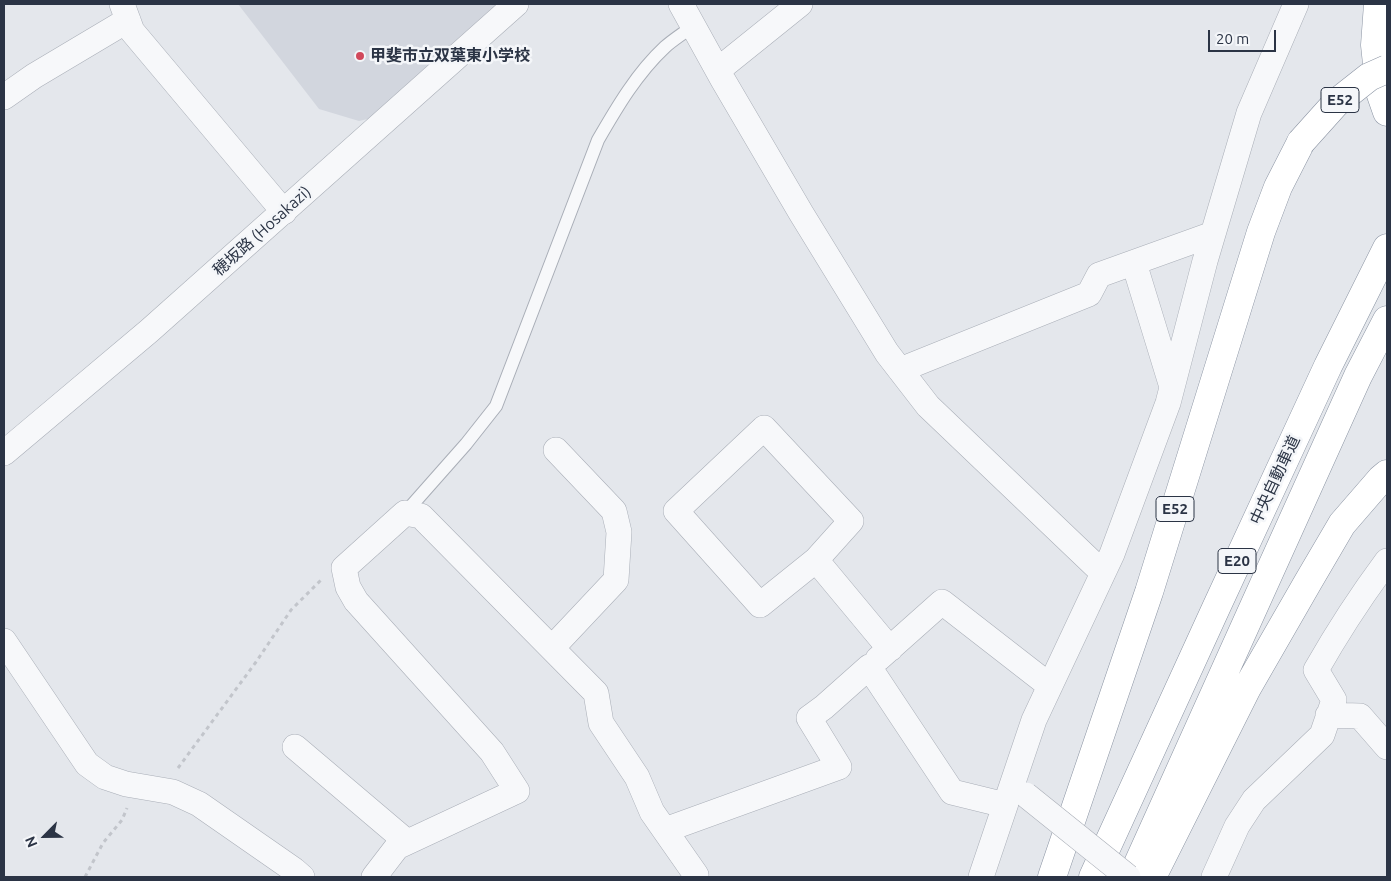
<!DOCTYPE html>
<html>
<head>
<meta charset="utf-8">
<style>
	body { margin:0 }
	#map { position:relative; width:1391px; height:881px; overflow:hidden; background:#e4e7ec; font-family:Ubuntu,sans-serif }
	canvas { display:block }
	.frame { position:absolute; inset:0; border:5px solid #2b3445; pointer-events:none }
	.north { position:absolute; left:20px; top:811px; width:50px; height:50px; -webkit-text-stroke:4px #f4f6f9; paint-order:stroke; rotate:247deg; font-size:14px; font-weight:700; line-height:20px; text-align:center; color:#2b3445 }
	.north::after { content:''; display:block; margin:auto; width:18px; height:22px; background:#2b3445; clip-path:polygon(50% 0,100% 100%,50% 72%,0 100%) }
	.scale { position:absolute; left:1208px; top:30px; width:68px; height:22px; box-sizing:border-box; border:2px solid #2b3445; border-top:0; padding-left:6px; font-size:15px; line-height:18px; white-space:nowrap; color:#2b3445; -webkit-text-stroke:4px #f4f6f9; paint-order:stroke }
</style>
</head>
<body>
<div id="map">
<canvas width="1391" height="881"></canvas>
<div class="frame"></div>
<div class="north">N</div>
<div class="scale">20 m</div>
</div>
<script>
const ctx = document.querySelector('canvas').getContext('2d');
ctx.lineJoin = 'round';
function paint(path, color) {
  ctx.fillStyle = color;
  ctx.fill(path, 'evenodd');
}
function trace(path, color, width, dash) {
  ctx.strokeStyle = color;
  ctx.lineWidth = width;
  ctx.lineCap = dash ? 'butt' : 'round';
  ctx.setLineDash(dash || []);
  ctx.stroke(path);
}
function write(font, color, halo, rows, align = 'center') {
  ctx.font = font + ' Ubuntu,"Noto Sans JP",sans-serif';
  ctx.lineWidth = 5;
  ctx.setLineDash([]);
  ctx.textBaseline = 'middle';
  ctx.strokeStyle = halo;
  ctx.fillStyle = color;
  for (const [text, x, y, turn = 0] of rows) {
    ctx.save();
    ctx.translate(x, y);
    ctx.rotate((+turn || 0) * Math.PI / 180);
    ctx.textAlign = isNaN(turn) ? turn : align;
    if (halo) ctx.strokeText(text, 0, 0);
    ctx.fillText(text, 0, 0);
    ctx.restore();
  }
}
paint(new Path2D(`
	M238 4H500L372 118 359 121 319 109Z`), '#d2d6de');
const lane = new Path2D(`
	M405 513 466 444 496 406 598 140C617 107 637 73 665 47 674 39 684 33 693 26`);
const street = new Path2D(`
	M122 4 132 31 284 212
	M681 4 723 80 801 213 887 353 928 406 1103 573
	M718 70 800 4
	M4 97 34 76 128 20
	M1134 263 1172 387
	M900 370 1089 294 1099 275 1213 234
	M4 453 149 331 516 4
	M816 560 851 521 764 428 676 511 760 605 816 560 890 649
	M4 641 87 764 105 777 126 784 173 792 199 804 294 870 302 877
	M552 648 616 580 619 532 614 511 556 450
	M878 659 942 602 1050 686
	M1328 715 1360 716 1387 747
	M295 747 407 842
	M665 830 839 767 809 718 824 707 869 667 952 792 1005 805
	M374 877 397 847 517 791 492 752 356 601 348 587 344 568 405 513 421 516 596 693 601 723 637 777 652 812 696 875 695 877
	M981 877 1034 720 1112 554 1168 403 1205 261 1249 113 1296 4
	M1214 877 1237 826 1254 800 1322 735 1334 700 1316 670C1337 633 1361 596 1387 561`);
const highway = new Path2D(`
	M1378 4 1375 45 1380 92 1387 112
	M1052 877 1149 592 1261 232 1278 187 1301 142
	M1093 877 1216 608 1328 366 1387 248
	M1132 877 1246 624 1358 376 1387 320
	M1152 877 1247 688 1308 582 1342 524 1381 479 1387 474`);
trace(lane, '#a9aeb7', 14);
trace(street, '#a9aeb7', 26);
trace(highway, '#8b94a3', 29);
trace(new Path2D(`
	M178 768 256 662 291 610 322 579
	M85 877 103 843 122 820 127 808`), '#c2c5cb', 3, [4, 4]);
trace(lane, '#f7f8fa', 12);
trace(street, '#f7f8fa', 25);
trace(highway, '#fff', 28);
const streetBridge = new Path2D(`
	M1026 795 1128 877`);
const highwayBridge = new Path2D(`
	M1301 142 1336 103 1369 77 1387 69`);
trace(streetBridge, '#a9aeb7', 26, []);
trace(highwayBridge, '#8b94a3', 29, []);
trace(streetBridge, '#f7f8fa', 25);
trace(highwayBridge, '#fff', 28);
for (const [x, y, r, color] of [
	[360,56,5,"#d1495b"]
]) {
  const dot = new Path2D();
  dot.arc(x, y, r, 0, 2 * Math.PI);
  ctx.fillStyle = color;
  ctx.fill(dot);
  trace(dot, '#f4f6f9', 2);
}
for (const [x, y, w] of [
	[1340,100,38],
	[1175,509,38],
	[1237,561,38]
]) {
  const box = new Path2D();
  box.roundRect(x - w / 2, y - 12.5, w, 25, 4);
  ctx.fillStyle = '#f4f6f9';
  ctx.fill(box);
  trace(box, '#2b3445', 1);
}
write('bold 15px', '#2b3445', null, [
	["E52",1340,100],
	["E52",1175,509],
	["E20",1237,561]
]);
write('bold 16px', '#2b3445', '#f4f6f9', [
	["甲斐市立双葉東小学校",370,56]
], 'left');
write('16px', '#2b3445', '#f4f6f9', [
	["穂坂路 (Hosakazi)",262,231,-42],
	["中央自動車道",1275,480,-65]
]);
</script>
</body>
</html>
